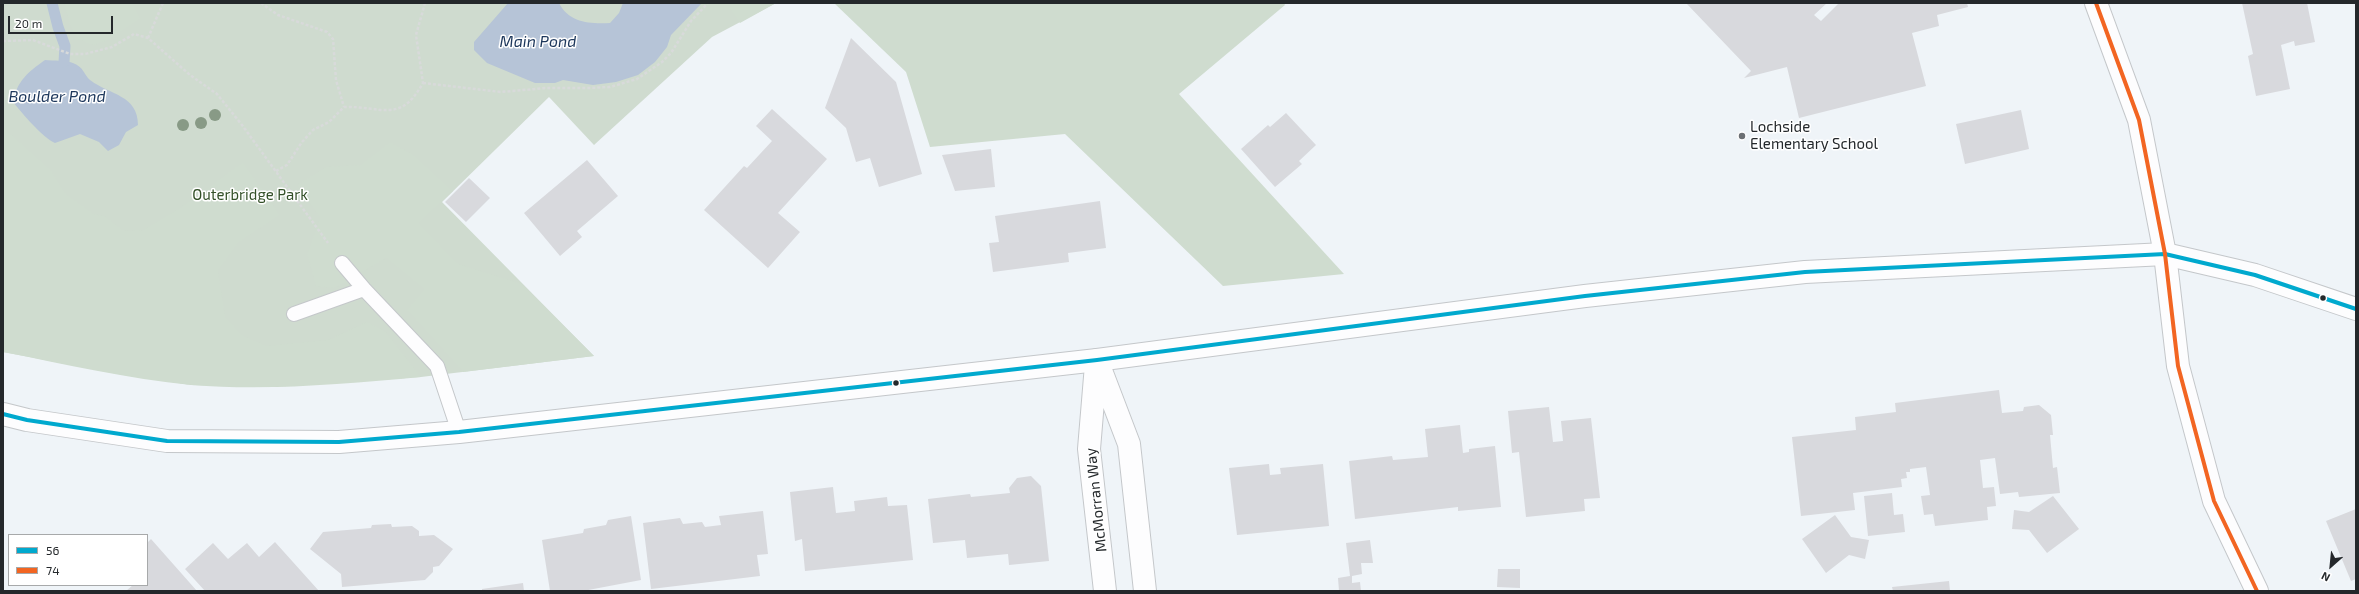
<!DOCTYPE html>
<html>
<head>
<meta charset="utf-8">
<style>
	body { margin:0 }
	#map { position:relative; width:2359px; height:594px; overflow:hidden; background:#eff4f8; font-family:"Exo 2",sans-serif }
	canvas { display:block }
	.frame { position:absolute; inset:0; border:4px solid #24282b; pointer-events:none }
	.legend { position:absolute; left:8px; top:534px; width:140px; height:52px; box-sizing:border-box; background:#fff; border:1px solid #a7a9aa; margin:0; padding:5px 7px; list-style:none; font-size:12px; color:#24282b }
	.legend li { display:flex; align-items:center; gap:8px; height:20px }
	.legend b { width:20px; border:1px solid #a7a9aa }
	.north { position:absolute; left:2311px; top:546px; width:40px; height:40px; -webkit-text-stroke:3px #fff; paint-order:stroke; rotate:207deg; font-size:11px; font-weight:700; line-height:16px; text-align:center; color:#24282b }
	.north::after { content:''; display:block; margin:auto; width:14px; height:18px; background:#24282b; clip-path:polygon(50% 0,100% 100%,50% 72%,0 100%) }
	.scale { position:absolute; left:8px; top:16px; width:105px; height:18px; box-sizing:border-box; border:2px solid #24282b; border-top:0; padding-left:5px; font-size:12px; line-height:14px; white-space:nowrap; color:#24282b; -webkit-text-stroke:3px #fff; paint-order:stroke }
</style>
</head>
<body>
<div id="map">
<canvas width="2359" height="594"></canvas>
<div class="frame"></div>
<ul class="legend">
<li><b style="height:5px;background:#00a9ce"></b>56</li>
<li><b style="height:5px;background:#f26522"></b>74</li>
</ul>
<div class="north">N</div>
<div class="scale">20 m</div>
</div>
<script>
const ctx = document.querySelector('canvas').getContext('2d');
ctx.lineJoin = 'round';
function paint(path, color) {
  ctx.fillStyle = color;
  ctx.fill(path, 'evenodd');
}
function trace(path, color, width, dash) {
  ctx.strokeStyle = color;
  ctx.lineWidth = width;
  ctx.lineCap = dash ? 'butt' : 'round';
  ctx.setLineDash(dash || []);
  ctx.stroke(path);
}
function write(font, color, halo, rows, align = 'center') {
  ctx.font = font + ' "Exo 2",sans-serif';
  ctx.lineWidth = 3;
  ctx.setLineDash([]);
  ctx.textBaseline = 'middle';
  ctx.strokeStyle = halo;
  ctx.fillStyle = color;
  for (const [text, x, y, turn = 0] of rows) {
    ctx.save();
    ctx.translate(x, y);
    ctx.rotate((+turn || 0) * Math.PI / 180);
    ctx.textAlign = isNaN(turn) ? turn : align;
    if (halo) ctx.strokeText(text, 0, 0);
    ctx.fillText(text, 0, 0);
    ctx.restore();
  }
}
paint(new Path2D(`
	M3 3H776L712 37 594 145 549 97 442 202 594 356 421 377 276 387 191 385 124 375 3 352Z`), '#cfdbcf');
paint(new Path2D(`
	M64 3H128L133 5 140 19 110 39 94 45 77 39 70 25Z
	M732 3H776L740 23 729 8Z
	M834 3H1284L1285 5 1179 94 1344 274 1223 286 1065 134 930 147 906 72Z
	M3 127 50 169 66 194 94 214 106 217 124 231 143 230 180 208 243 162 280 215 239 242 218 271 225 316 243 336 267 346 328 340 367 322 386 332 421 377C345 384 267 391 191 385 128 379 65 364 3 352Z
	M390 142 415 156 453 191 419 223 458 264 522 284 594 356 463 372 407 310 424 289 386 258 335 288 316 286 307 254 320 218 297 185 326 167 360 165Z`), '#cfdccf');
paint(new Path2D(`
	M508 3H559C569 23 590 24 610 23L619 13 623 3H702L671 35 667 47 655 62 638 75 616 82 593 85 563 80 555 83H535L487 63 474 50V42Z
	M45 60C54 61 65 60 73 63 84 67 84 75 90 80 110 95 138 95 138 125L126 132 119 145 108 151 99 142 80 134 55 143C43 138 22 113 13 102 17 81 28 72 45 60Z`), '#b6c4d7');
trace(new Path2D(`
	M52 3 58 27 65 46 64 62`), '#b6c4d7', 11);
paint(new Path2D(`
	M1686 3H1827L1814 15 1821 21 1839 3H1967L1968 7 1937 15 1939 26 1912 33 1926 86 1799 118 1787 67 1744 78 1751 71Z
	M2242 3H2307L2315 42 2295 46 2294 41 2281 45 2290 89 2256 96 2248 56 2253 54Z
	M851 38 896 82 922 174 879 187 870 158 856 162 846 128 825 108Z
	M772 109 827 159 778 213 800 232 768 268 704 210 744 166 747 168 772 141 756 126Z
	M2021 110 2029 149 1965 164 1956 124Z
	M1286 113 1316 145 1299 161 1302 164 1275 187 1241 149 1268 125 1270 127Z
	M991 149 995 187 955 191 942 155Z
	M587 160 618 196 577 231 582 237 560 256 524 213Z
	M469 178 490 198 466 222 445 202Z
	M1100 201 1106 248 1068 253 1069 262 993 272 989 243 999 242 995 216Z
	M1999 390 2002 413 2023 411 2024 407 2039 405 2051 415 2053 435H2050L2053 468 2057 467 2060 493 2019 497 2018 492 2000 494 1995 458 1980 460 1983 488 1994 487 1996 506 1987 507 1988 520 1935 526 1933 514 1924 515 1921 496 1930 495 1926 467 1910 469V472H1906L1907 478 1901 479 1902 487 1853 493 1855 510 1801 516 1792 437 1856 430 1855 417 1896 412 1895 403Z
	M1549 407 1553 442 1563 441 1561 421 1591 418 1600 498 1584 499 1585 511 1526 517 1519 452 1512 453 1508 411Z
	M1460 425 1463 453 1469 452V449L1495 446 1501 507 1458 511V507L1355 519 1349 461 1392 456 1393 460 1428 457 1425 429Z
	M1269 464 1270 475 1281 474 1280 468 1323 464 1329 526 1237 535 1229 468Z
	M1031 476 1041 486 1049 561 1009 565 1008 554 967 558 965 540 933 543 928 499 970 494 971 497 1010 493 1009 488 1017 478Z
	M833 487 836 513 855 511 854 501 887 497 888 506 907 505 913 560 805 571 802 539 795 541 790 492Z
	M1892 493 1894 515 1903 514 1905 532 1868 536 1864 496Z
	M2053 496 2079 529 2047 553 2029 530 2012 529 2014 510 2029 512Z
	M2356 509V579L2351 581 2326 521Z
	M763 511 768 554 757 555 760 576 651 589 643 523 680 518 683 524 702 522 705 527 721 525 719 516Z
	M1835 515 1851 537 1869 540 1865 559 1849 555 1826 573 1802 539Z
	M631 516 641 580 583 591H550L542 540 583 533 584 529 606 525 608 520Z
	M391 524 392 527 412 526 419 531V536L434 535 453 549 439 566 433 567V572L425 580 342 587 341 574 310 549 323 532 371 528 372 525Z
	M151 539 197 591H126L133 585H147V543Z
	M1370 540 1373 563H1361L1362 574 1352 576V583L1360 582 1361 591H1339L1338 578 1350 576 1346 543Z
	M275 542 319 591H205L185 569 213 543 228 559 247 543 259 557Z
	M1498 569H1520V588L1497 587Z
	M1949 581 1950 591H1893L1892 587Z
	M523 583 524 591H482V589Z`), '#d8d9dd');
const lane = new Path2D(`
	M342 263 364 289 437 366 459 432
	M294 314 364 289`);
const street = new Path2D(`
	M2096 3 2139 120 2165 254 2178 366 2214 501 2257 591
	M1097 360 1129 444 1145 591
	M1096 365 1089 449 1105 591`);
const secondary = new Path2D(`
	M3 414 27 420 167 441 339 442 459 432 1097 360 1585 296 1805 272 2165 254 2255 275 2356 309`);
trace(lane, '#c4c7ca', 16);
trace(street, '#c4c7ca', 24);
trace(secondary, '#c4c7ca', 24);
trace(new Path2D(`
	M261 3 278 15 327 32 333 39 336 80 344 107
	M148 38 163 3
	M3 41 33 40 70 54H85L112 47 134 34 148 38 190 75 217 94 242 125 328 243
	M423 83 501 92 546 88H589L610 87 637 79 662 62 671 53 691 21 708 3
	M276 171 287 165 302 142 313 130 329 122 344 107C383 106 400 124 423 83L416 35 425 3`), '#d8dada', 2.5, [3, 2]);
trace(lane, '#fdfdfe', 14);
trace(street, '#fdfdfe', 22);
trace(secondary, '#fdfdfe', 22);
trace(new Path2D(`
	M3 414 27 420 167 441 339 442 459 432 1097 360 1585 296 1805 272 2165 254 2255 275 2356 309`), '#00a9ce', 4);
trace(new Path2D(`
	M2096 3 2139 120 2165 254 2178 366 2214 501 2257 591`), '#f26522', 4);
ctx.fillStyle = '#889a86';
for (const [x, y] of [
	[215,115],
	[201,123],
	[183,125]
]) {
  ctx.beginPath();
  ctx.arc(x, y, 6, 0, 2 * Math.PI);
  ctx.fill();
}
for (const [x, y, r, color] of [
	[1742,136,4,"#6b6f73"],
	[2323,298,3.5,"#24282b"],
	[896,383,3.5,"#24282b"]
]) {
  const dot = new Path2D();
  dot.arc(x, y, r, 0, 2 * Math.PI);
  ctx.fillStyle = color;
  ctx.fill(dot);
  trace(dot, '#fff', 1.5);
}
write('15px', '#24282b', '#fff', [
	["Lochside",1750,127],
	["Elementary School",1750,144]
], 'left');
write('15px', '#335028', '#fff', [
	["Outerbridge Park",250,195]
]);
write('15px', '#24282b', '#fff', [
	["McMorran Way",1096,500,-96]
]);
write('italic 16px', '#1d375b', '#fff', [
	["Main Pond",538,42],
	["Boulder Pond",57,97]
]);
</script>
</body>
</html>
